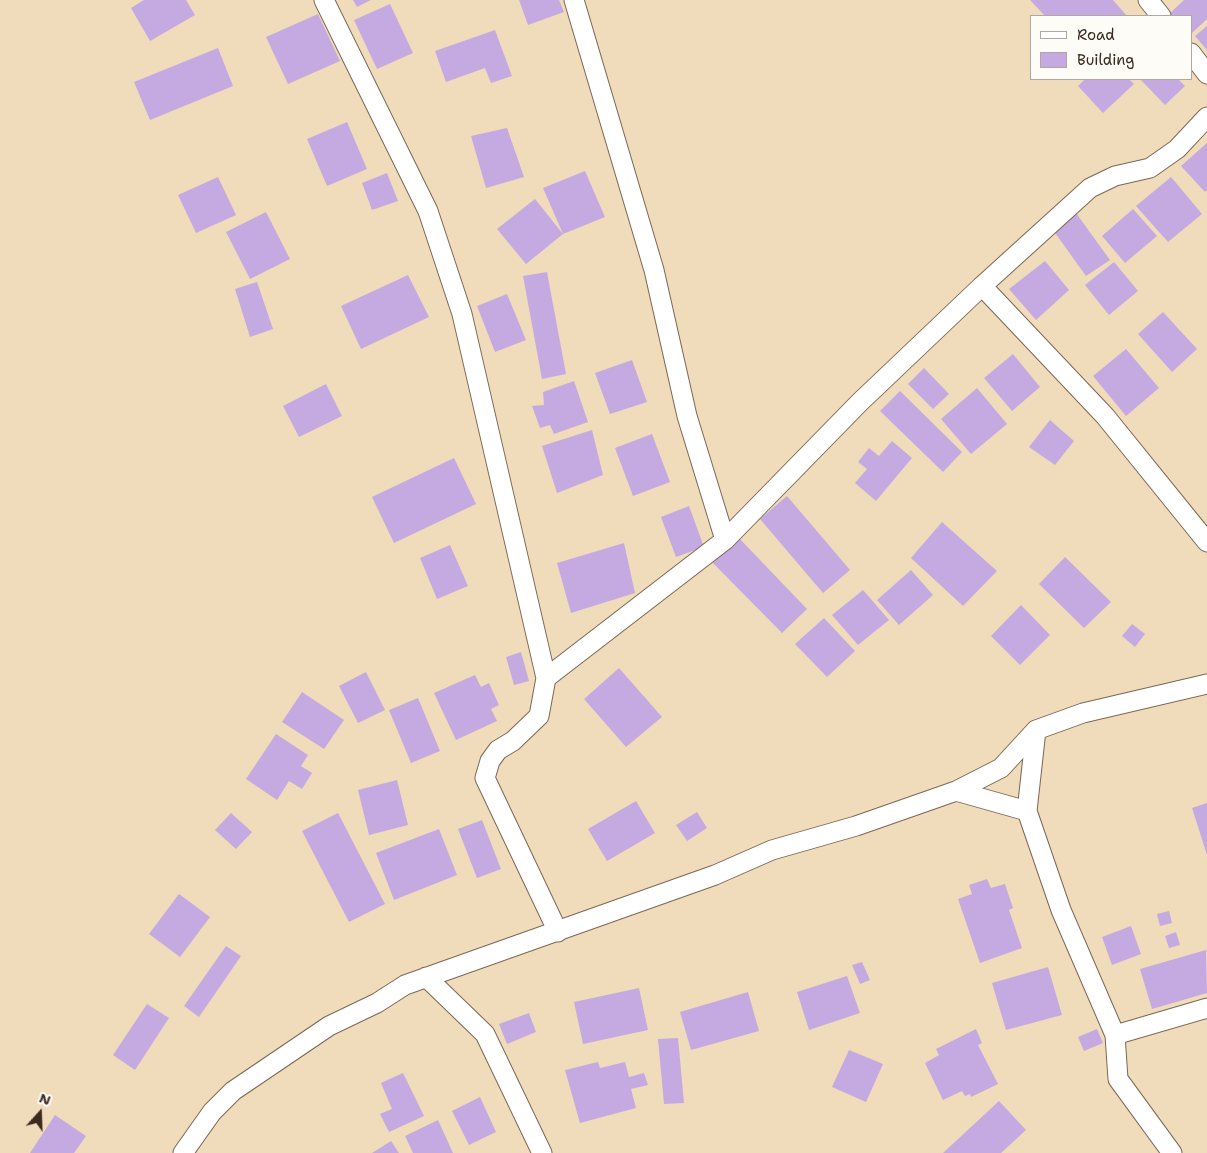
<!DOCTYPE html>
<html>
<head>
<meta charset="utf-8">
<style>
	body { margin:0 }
	#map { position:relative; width:1207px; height:1153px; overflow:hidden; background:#f0dbba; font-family:"Shantell Sans",sans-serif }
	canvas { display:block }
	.legend { position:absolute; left:1030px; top:15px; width:162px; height:65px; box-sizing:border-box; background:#fdfcf7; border:1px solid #afa8a0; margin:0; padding:6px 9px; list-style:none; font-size:15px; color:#3b2a1e }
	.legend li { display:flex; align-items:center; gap:10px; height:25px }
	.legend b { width:25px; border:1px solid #afa8a0 }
	.north { position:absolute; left:15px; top:1088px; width:50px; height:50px; -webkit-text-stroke:4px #fdfcf7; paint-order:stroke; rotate:20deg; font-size:14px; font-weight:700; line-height:20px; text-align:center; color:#3b2a1e }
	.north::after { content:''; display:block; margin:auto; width:18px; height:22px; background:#3b2a1e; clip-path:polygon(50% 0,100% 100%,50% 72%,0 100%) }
</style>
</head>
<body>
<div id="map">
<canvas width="1207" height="1153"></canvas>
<ul class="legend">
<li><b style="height:6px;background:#fff"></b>Road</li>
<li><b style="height:14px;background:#c5aae2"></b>Building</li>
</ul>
<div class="north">N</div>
</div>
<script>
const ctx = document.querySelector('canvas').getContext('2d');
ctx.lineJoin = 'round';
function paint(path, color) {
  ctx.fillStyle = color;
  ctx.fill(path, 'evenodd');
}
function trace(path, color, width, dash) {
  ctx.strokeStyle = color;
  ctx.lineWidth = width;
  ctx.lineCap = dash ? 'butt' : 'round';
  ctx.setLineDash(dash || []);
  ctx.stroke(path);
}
paint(new Path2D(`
	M144 0H186L195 15 150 41 131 8Z
	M353 0H371L357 7Z
	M519 0H559L564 12 528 25Z
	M1030 0H1113L1127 16H1045Z
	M1184 0H1207V19L1191 34V16H1171L1169 14Z
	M390 4 413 53 377 69 354 20Z
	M318 14 340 61 288 84 266 37Z
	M1207 26V50L1195 36Z
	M495 30 512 76 491 83 485 68 446 82 435 51Z
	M218 48 233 86 150 120 134 82Z
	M1085 79H1129L1134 84 1103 113 1078 86Z
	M1140 79H1178L1185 86 1165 105Z
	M347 122 367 169 327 186 307 139Z
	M507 128 524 177 486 188 471 136Z
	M1207 143V190L1205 192 1181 166Z
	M585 171 605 217 563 234 526 264 497 229 535 199 563 234 543 188Z
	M387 173 398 201 372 210 362 183Z
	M218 177 236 215 196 233 178 195Z
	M1171 177 1202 214 1168 242 1136 206Z
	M1133 209 1157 236 1125 263 1102 236Z
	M266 212 290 259 250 279 226 232Z
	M1076 213 1110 260 1086 276 1053 230Z
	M1045 261 1069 290 1036 320 1009 289Z
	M1114 262 1138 291 1109 315 1085 285Z
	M547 272 566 374 542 379 523 276Z
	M408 275 429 317 361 349 341 306Z
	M257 282 273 329 250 337 235 289Z
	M507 294 526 340 495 352 477 306Z
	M1163 312 1197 349 1172 372 1138 334Z
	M1126 349 1159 388 1126 416 1093 376Z
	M1013 354 1040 387 1012 411 984 378Z
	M632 360 647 402 610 414 595 373Z
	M924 368 949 394 933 409 908 384Z
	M574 381 588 422 554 434 550 425 540 428 532 406 544 405 543 392Z
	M326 384 342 416 299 437 283 406Z
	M977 388 1007 424 971 454 941 419Z
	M900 391 962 452 943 472 880 411Z
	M1050 420 1074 441 1055 465 1029 447Z
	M592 430 603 475 557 493 542 446Z
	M652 434 670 482 633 496 615 448Z
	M892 441 912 458 876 501 855 483 867 469 858 462 869 448 879 456Z
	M454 458 476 504 394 543 372 497Z
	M787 496 850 570 823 593 760 519Z
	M689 506 704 547 676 557 661 517Z
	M942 522 997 571 963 606 911 558Z
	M737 536 807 609 782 633 711 561Z
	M624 543 635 593 571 613 557 563Z
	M450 545 468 586 437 599 420 558Z
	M1065 557 1111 602 1084 628 1039 584Z
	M911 570 933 595 899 625 877 600Z
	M863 590 889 620 858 645 832 615Z
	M1021 605 1050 635 1020 665 991 636Z
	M824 618 855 651 827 677 795 644Z
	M1132 624 1145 634 1135 647 1122 636Z
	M521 652 529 681 514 685 506 657Z
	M619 668 662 717 626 747 584 699Z
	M366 672 385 710 358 723 339 686Z
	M475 675 481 687 489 683 499 705 491 709 497 721 456 740 434 693Z
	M302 692 344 720 324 749 282 722Z
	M418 698 440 751 411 763 389 710Z
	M276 734 308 755 301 766 312 773 302 789 289 781 277 800 246 779Z
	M397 780 408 825 369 835 358 790Z
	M636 801 655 833 607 861 588 829Z
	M1207 803V855L1192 808Z
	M697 812 707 828 687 841 676 825Z
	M231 813 252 832 236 849 215 830Z
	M338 813 385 904 349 922 302 831Z
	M482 820 501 869 477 878 458 829Z
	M439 829 457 875 394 900 376 853Z
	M987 879 991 888 1005 884 1013 908 1009 910 1022 948 980 963 958 899 972 894 969 885Z
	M179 894 210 917 180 957 149 934Z
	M1169 911 1172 923 1160 926 1157 914Z
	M1131 926 1141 954 1112 965 1102 937Z
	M1176 932 1180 945 1169 948 1165 936Z
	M226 946 241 956 199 1017 184 1006Z
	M1206 950 1207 993 1152 1009 1140 969Z
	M862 962 870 980 860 984 852 965Z
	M1048 967 1062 1015 1006 1030 992 983Z
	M847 976 860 1013 809 1030 797 992Z
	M639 988 648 1030 583 1044 574 1002Z
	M748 992 759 1031 691 1050 680 1012Z
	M147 1004 169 1018 135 1070 113 1055Z
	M529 1013 536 1032 507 1044 499 1024Z
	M976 1029 982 1043 978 1045 998 1084 971 1097 970 1094 965 1096 962 1091 943 1100 925 1063 939 1055 936 1049Z
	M1097 1029 1103 1043 1084 1051 1078 1037Z
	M678 1038 684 1103 664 1104 658 1039Z
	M849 1050 883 1064 866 1102 832 1087Z
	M598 1062 600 1068 625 1062 629 1077 644 1073 648 1085 631 1089 636 1108 580 1123 565 1070Z
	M403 1073 424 1116 389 1132 380 1114 392 1109 381 1083Z
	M480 1097 496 1132 469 1145 452 1111Z
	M999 1101 1026 1130 1001 1153H943Z
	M55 1115 86 1136 74 1153H30Z
	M438 1120 453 1153H413L405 1136Z
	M391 1141 399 1153H372Z`), '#c5aae2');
const street = new Path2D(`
	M324 0 428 211 462 314 546 678 539 716 513 741 498 750 490 761 485 778 558 932
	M574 0 654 270 687 416 725 540
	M1148 0 1161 16
	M1191 53 1207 74
	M982 286 1105 416 1207 542
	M546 678 725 540 860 402 982 286 1090 188 1115 176 1150 168 1177 149 1207 117
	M1036 730 1027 811 1061 910 1115 1035 1118 1079 1172 1153
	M956 791 1027 811
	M426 977 485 1034 542 1153
	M1115 1035 1207 1008
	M183 1153 212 1112 233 1091 329 1026 377 1003 405 985 715 875 772 850 856 826 956 791 1001 768 1036 730 1083 713 1207 684`);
trace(street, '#7a6855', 21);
trace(street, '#fff', 19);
</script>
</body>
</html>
